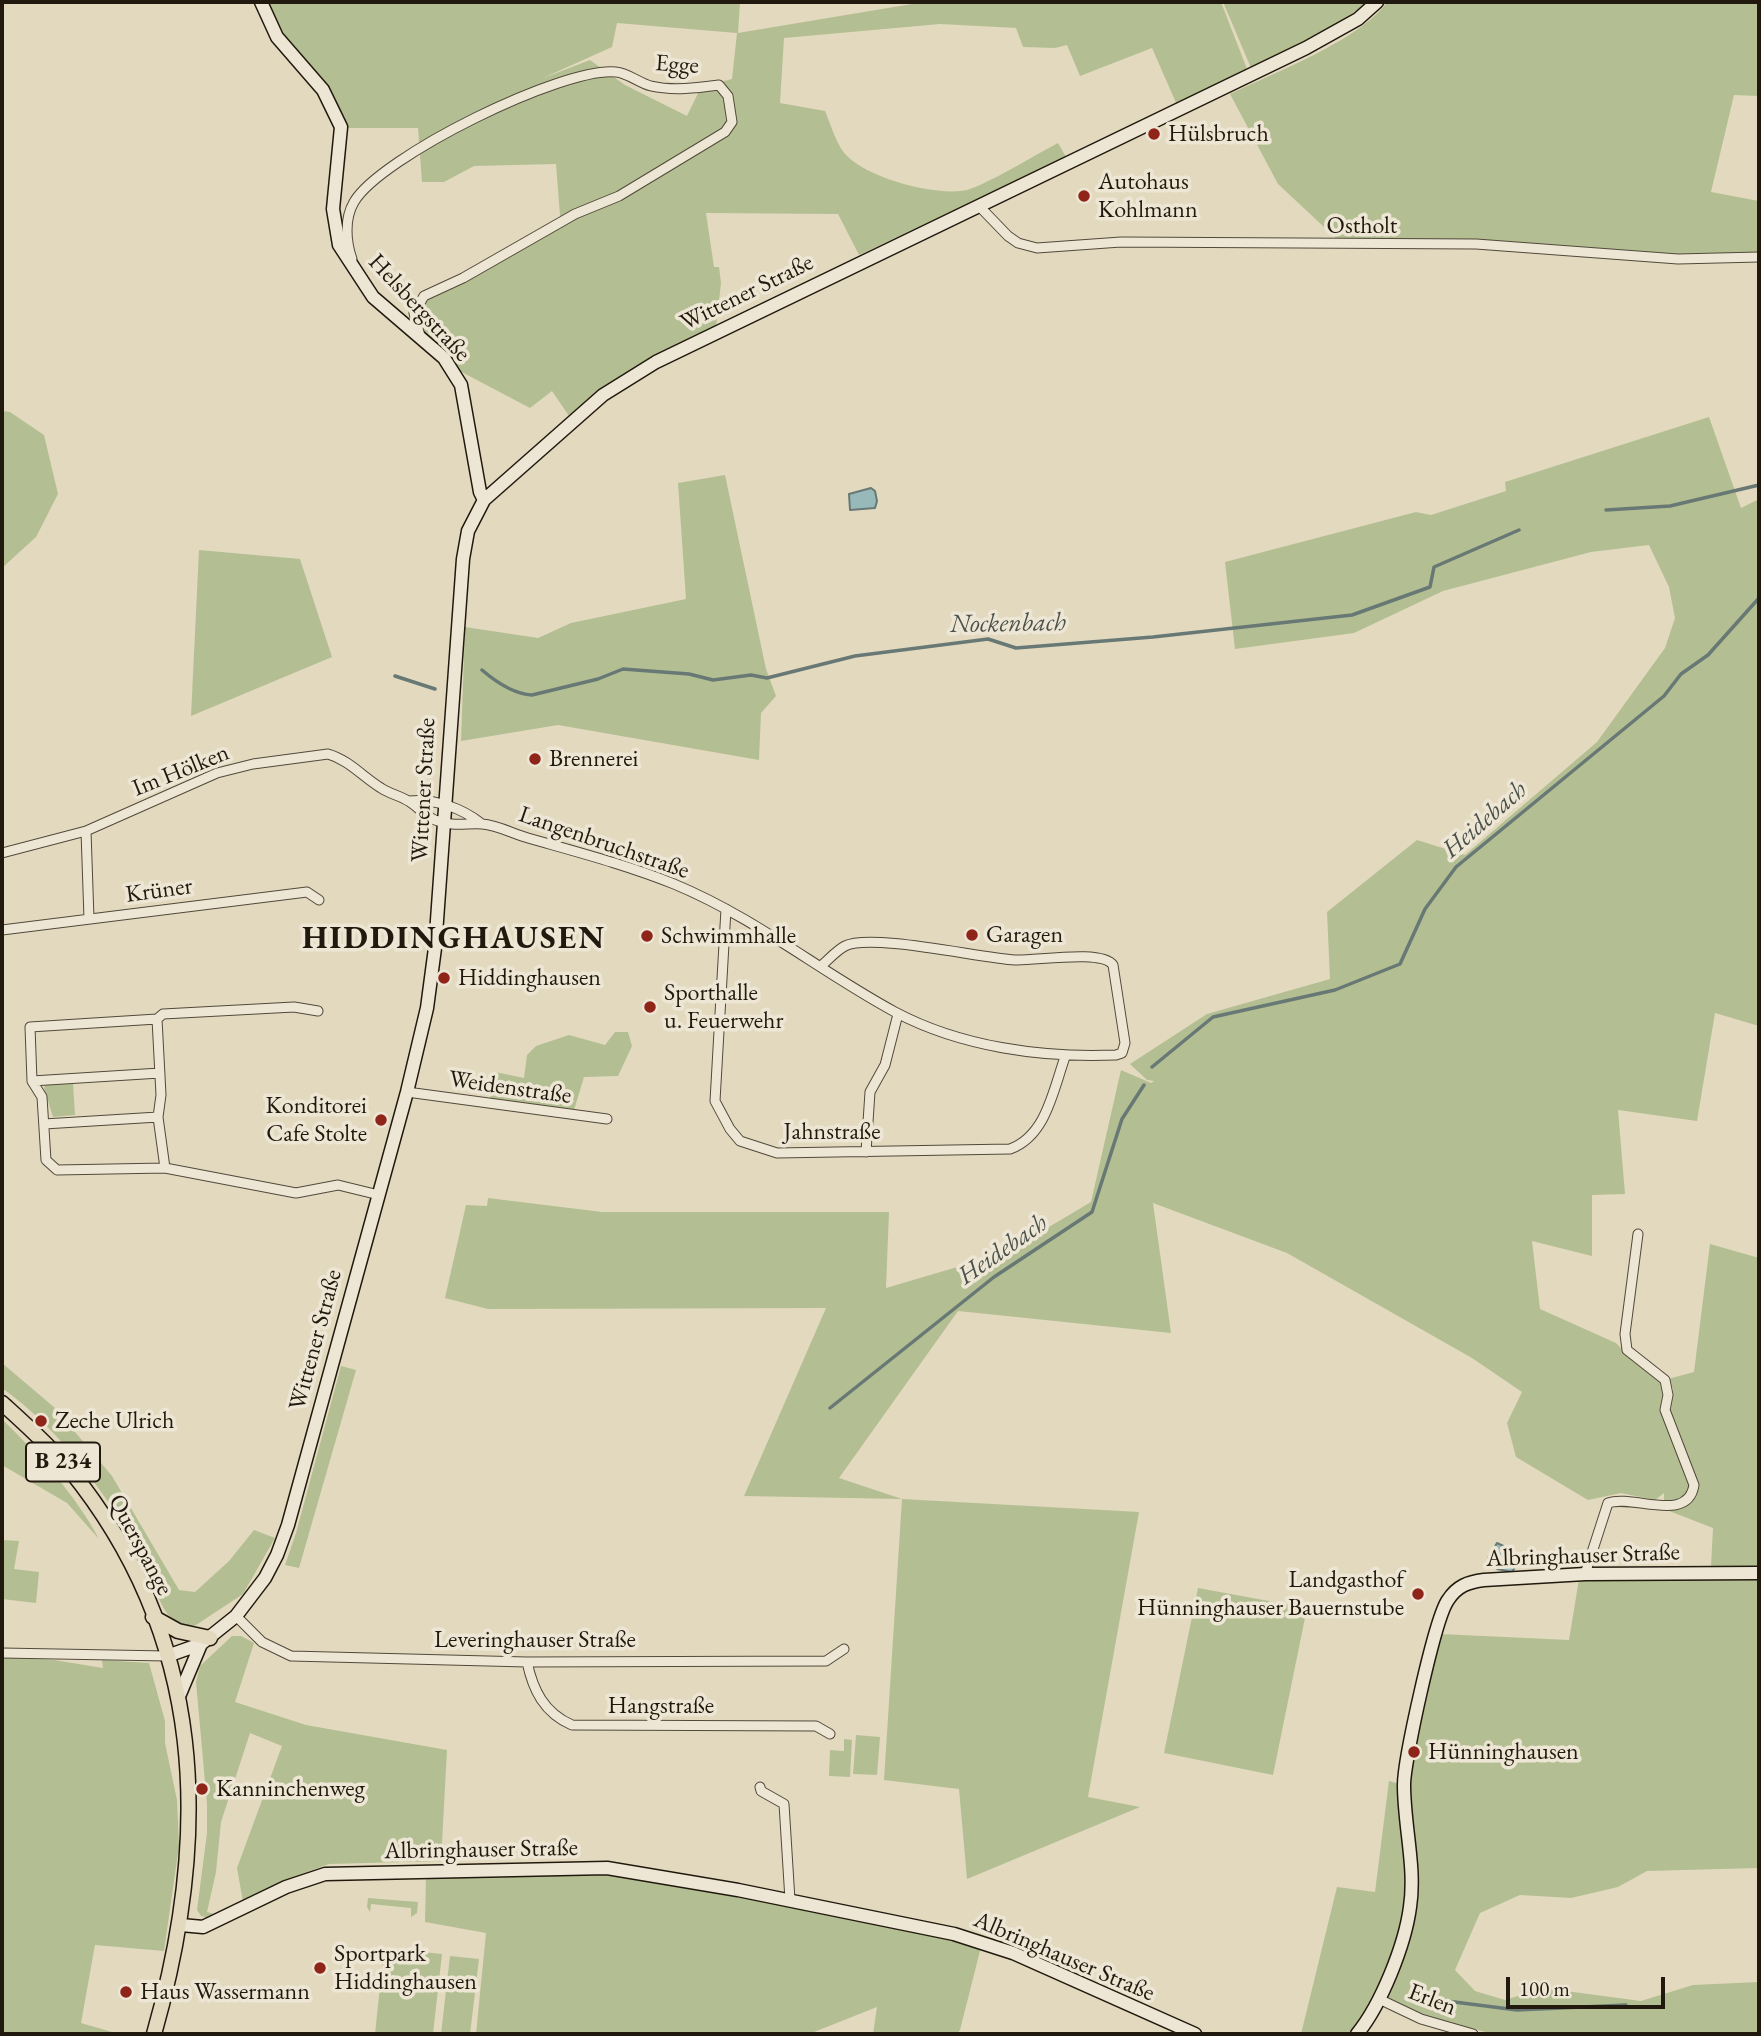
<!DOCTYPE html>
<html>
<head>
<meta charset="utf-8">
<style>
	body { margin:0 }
	#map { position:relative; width:1761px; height:2036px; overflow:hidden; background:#e3d9bf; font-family:"EB Garamond",serif }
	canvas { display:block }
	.frame { position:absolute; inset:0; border:4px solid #22190e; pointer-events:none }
	.scale { position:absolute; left:1506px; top:1977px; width:159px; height:32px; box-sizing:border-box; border:4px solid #22190e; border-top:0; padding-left:9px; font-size:21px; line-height:24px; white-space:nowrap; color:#22190e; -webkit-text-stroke:5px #ede6d5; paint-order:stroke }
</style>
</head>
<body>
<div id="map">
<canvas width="1761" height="2036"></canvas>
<div class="frame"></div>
<div class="scale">100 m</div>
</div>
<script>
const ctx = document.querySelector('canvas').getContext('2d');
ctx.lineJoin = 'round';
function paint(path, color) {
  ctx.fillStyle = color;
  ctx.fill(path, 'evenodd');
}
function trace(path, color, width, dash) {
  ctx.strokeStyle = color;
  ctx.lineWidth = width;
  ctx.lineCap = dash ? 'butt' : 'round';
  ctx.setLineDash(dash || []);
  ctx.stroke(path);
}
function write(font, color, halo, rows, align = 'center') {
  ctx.font = font + ' "EB Garamond",serif';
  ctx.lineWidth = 7;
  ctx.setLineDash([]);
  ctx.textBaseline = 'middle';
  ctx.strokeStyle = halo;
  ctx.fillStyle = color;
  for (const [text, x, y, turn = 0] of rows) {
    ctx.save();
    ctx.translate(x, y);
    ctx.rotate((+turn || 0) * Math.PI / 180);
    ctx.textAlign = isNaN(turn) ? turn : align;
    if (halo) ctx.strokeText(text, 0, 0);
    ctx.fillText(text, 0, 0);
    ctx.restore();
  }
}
paint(new Path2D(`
	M265 2H740L738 33 924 2H1221L1247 69 1177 105 1152 48 1080 76 1067 45 1055 48 1023 47 1016 28 940 24 784 38 780 103 825 111C830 123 835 139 842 150 860 177 936 197 967 190 988 184 1035 155 1058 143L1066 157 859 255 838 214 706 213 714 267H719L721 283 716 327 611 384 569 416 552 391 530 408 456 369 423 335 417 311 425 300 561 228 556 164 474 166 444 182H422L418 128H345L282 38ZM617 23 737 33 732 79 701 87 687 116 625 85 590 60 541 79 612 47Z
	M1223 2H1369L1338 23 1251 68Z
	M1387 2H1759V96L1734 95 1711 192 1759 201V255L1680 257 1339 241 1278 184 1230 94C1274 73 1360 40 1387 2Z
	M2 411 10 412 44 435 58 494 36 537 2 568Z
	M1709 417 1741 508 1759 499V1026L1715 1013 1697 1121 1618 1110 1625 1194 1592 1195V1256L1532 1241 1540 1309 1616 1343 1630 1358 1663 1382V1411L1669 1414 1673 1389 1668 1379 1694 1372 1710 1244 1759 1258V1567H1711L1713 1528 1664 1509V1493L1655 1500 1621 1493 1588 1500 1516 1457 1507 1423 1522 1392 1472 1358 1287 1253 1153 1203 1171 1333 958 1311 839 1478 902 1499 1139 1512 1088 1797 1140 1807 967 1879 959 1789 884 1780 902 1499 744 1496 826 1308 488 1309 445 1298 466 1205 487 1206 488 1198 602 1212H889L886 1288 1005 1253 1091 1202 1121 1070 1151 1083 1154 1081 1147 1080 1130 1064 1207 1014 1330 979 1327 912 1417 840 1465 855 1597 742 1665 648 1675 618 1669 587 1649 545 1591 552 1443 591 1354 633 1235 649 1225 562 1416 512 1431 515 1506 491 1505 482Z
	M725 475 766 669 776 696 761 713 759 760 558 725 461 741 465 627 538 638 571 623 686 599 678 483Z
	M199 550 300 559 332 657 191 716Z
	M615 1032H628L632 1046 618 1076 584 1077 574 1110 490 1099 495 1072 524 1078 527 1055 536 1046 569 1035 605 1045Z
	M47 1082 73 1083 75 1115 53 1117 44 1088Z
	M2 1363 55 1408 112 1476 179 1590 195 1592 229 1561 254 1530 275 1538 243 1594 196 1625C185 1628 176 1624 168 1615 156 1599 152 1574 142 1556 106 1494 61 1430 2 1388Z
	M341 1366 356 1370 299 1568 285 1565 296 1533Z
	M2 1419C39 1456 74 1492 99 1539L67 1503 2 1465Z
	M2 1540 19 1541 14 1569 39 1572 36 1603 2 1599Z
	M1759 1578V1868L1647 1871 1618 1887 1571 1898 1520 1895 1480 1913 1455 1970 1475 1991 1505 2000 1543 1988 1641 2001 1693 1985 1759 1982V2034H1493L1414 2013 1375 1995 1359 2025 1351 2034H1301L1337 1887 1375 1892 1389 1781 1400 1784 1411 1764 1440 1634 1569 1640 1579 1579Z
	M1198 1588 1307 1608 1273 1775 1164 1753Z
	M232 1636H241L254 1643 235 1702 306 1725 447 1750 441 1861 329 1864 288 1879 243 1902 237 1868 282 1746 250 1733 221 1822 216 1872 207 1912 214 1914 224 1911 212 1919 201 1916 197 1910 207 1833V1804L196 1682 200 1666Z
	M2 1657 54 1660 103 1668 102 1660 149 1663 165 1721V1743L177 1800 179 1846 164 1951 95 1945 81 2023 119 2034H2Z
	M856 1735 880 1737 877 1775 853 1774Z
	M844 1739 852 1740 850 1777 829 1776 830 1750 844 1751Z
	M597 1873 751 1898 938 1933 981 1947 960 2030 957 2034H873L877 2007 809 2034H476L486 1933 425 1922 426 1876Z
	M368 1898 418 1902 417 1913 411 1917V1908L371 1904 370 1912 367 1907Z
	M384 1948 442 1954 433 2034H375Z
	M450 1956 479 1959 470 2034H441Z`), '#b3bf92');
const water = new Path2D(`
	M871 488 875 491 877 501 875 508 850 510 849 494Z
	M1497 1543 1512 1550 1520 1560 1512 1572 1497 1569 1488 1558Z`);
paint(water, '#97b9b9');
trace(water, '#687975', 2);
trace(new Path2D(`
	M1606 510 1670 506 1759 485
	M482 670C496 682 513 694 532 695L598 679 623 669 689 674 713 680 751 675 767 678 855 656 988 639 1016 648 1153 637 1352 615 1430 587 1434 567 1519 530
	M395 676 435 689
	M1152 1067 1213 1017 1335 990 1400 964 1425 909 1456 867 1664 696 1681 674 1708 655 1759 598
	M830 1408 994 1277 1092 1212 1122 1119 1144 1085
	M1431 1999 1517 2010 1626 2005`), '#687975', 3.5);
const street = new Path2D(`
	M979 206 1008 236 1018 243 1037 248 1121 242 1476 244 1678 259 1759 257
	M352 259C346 242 344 219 354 202 380 157 564 66 616 72 628 73 639 83 651 86 673 91 697 88 719 85L728 96 732 122 725 132 619 196 575 214 463 278 424 296 414 313 420 336
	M409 801C434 798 462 808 482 824
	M86 831 89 919
	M2 853 86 831 217 773 253 764 328 754C349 760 363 777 381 788 390 794 401 796 410 802 419 808 425 816 435 820 452 827 466 823 482 824 498 825 513 834 528 838 577 852 627 865 674 884 756 918 819 971 895 1012 961 1047 1042 1058 1116 1055L1122 1053 1125 1043 1113 965C1102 949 1036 961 1015 960 980 958 871 933 845 946 837 950 828 960 821 966
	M726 909 715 1101 730 1129 740 1141 777 1153 1010 1149C1046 1136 1053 1091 1065 1057
	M2 930 307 892 319 900
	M157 1019 163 1014 294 1007 318 1011
	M32 1081 160 1073
	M407 1092 607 1119
	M44 1124 158 1117
	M866 1152 870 1092 885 1065 898 1014
	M165 1168 158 1117 161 1095 157 1019 30 1027 32 1081 42 1097 46 1160 57 1170 165 1168 296 1193 338 1185 379 1195
	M1585 1574 1608 1503C1633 1494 1688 1524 1694 1485L1665 1410 1668 1395 1665 1380 1627 1350 1625 1334 1638 1234
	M236 1616 262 1642 291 1656 527 1662 826 1661 844 1649
	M2 1653 167 1656
	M527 1662C533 1690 544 1713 572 1725L816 1726 830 1734
	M760 1787 761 1791 784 1804 790 1900
	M1379 1999 1421 2019 1473 2034`);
const secondary = new Path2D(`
	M261 2 277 37 323 90 341 127 333 209 339 245 373 297 444 358 461 385 480 492 484 500
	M167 1656 201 1644 236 1616 265 1578 277 1555 288 1525 407 1092 427 1008 435 948 463 559 468 531 484 500 603 395 656 362 1306 48 1358 19 1377 2
	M180 1694 201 1644
	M181 1925 203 1927 286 1887 325 1874 607 1868 738 1890 954 1934 1013 1953 1195 2034
	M1357 2034C1381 2005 1405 1945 1410 1907 1416 1867 1404 1826 1404 1785 1404 1760 1435 1618 1448 1600 1457 1586 1468 1582 1484 1580L1585 1574 1759 1573`);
const primary = new Path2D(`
	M2 1403C25 1424 49 1445 70 1470 207 1639 211 1834 154 2034
	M153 1617 178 1631 210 1638`);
trace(street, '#52493a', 11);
trace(secondary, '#22190e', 15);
trace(primary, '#22190e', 17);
trace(street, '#ede6d5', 9);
trace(secondary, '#ede6d5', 12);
trace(primary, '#e3d9bf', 14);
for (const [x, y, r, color] of [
	[1154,134,7,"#8f2418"],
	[1084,196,7,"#8f2418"],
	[535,759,7,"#8f2418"],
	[972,935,7,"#8f2418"],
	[647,936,7,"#8f2418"],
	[444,978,7,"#8f2418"],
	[650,1007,7,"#8f2418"],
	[381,1120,7,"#8f2418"],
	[41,1421,7,"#8f2418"],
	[1418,1594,7,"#8f2418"],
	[1414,1752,7,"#8f2418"],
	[202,1789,7,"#8f2418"],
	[320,1968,7,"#8f2418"],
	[126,1992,7,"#8f2418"]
]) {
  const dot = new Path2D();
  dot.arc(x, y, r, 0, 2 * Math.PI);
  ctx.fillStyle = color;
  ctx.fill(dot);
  trace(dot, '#ede6d5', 2.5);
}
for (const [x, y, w] of [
	[63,1462,74]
]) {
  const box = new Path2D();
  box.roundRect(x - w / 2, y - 19.5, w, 39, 5);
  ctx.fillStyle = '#ede6d5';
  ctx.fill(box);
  trace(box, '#22190e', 2);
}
write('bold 23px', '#22190e', null, [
	["B 234",63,1462]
]);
write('24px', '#22190e', '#ede6d5', [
	["Egge",677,65,4],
	["Ostholt",1362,226],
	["Wittener Straße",747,293,-26],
	["Helsbergstraße",419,308,47],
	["Im Hölken",181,771,-22],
	["Wittener Straße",424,790,-87],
	["Langenbruchstraße",604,843,19],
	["Krüner",159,891,-8],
	["Weidenstraße",510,1088,8],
	["Jahnstraße",832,1132],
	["Wittener Straße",316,1340,-75],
	["Querspange",140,1545,62],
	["Albringhauser Straße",1583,1556,-2],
	["Leveringhauser Straße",535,1640],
	["Hangstraße",661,1706],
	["Albringhauser Straße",481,1850,-1],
	["Albringhauser Straße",1064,1957,23],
	["Erlen",1432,2000,21]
]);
write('24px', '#22190e', '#ede6d5', [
	["Hülsbruch",1168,134],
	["Autohaus",1098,182],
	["Kohlmann",1098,210],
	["Brennerei",549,759],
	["Garagen",986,935],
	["Schwimmhalle",661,936],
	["Hiddinghausen",458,978],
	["Sporthalle",664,993],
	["u. Feuerwehr",664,1021],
	["Konditorei",367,1106,"right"],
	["Cafe Stolte",367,1134,"right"],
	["Zeche Ulrich",55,1421],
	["Landgasthof",1404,1580,"right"],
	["Hünninghauser Bauernstube",1404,1608,"right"],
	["Hünninghausen",1428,1752],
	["Kanninchenweg",216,1789],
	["Sportpark",334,1954],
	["Hiddinghausen",334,1982],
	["Haus Wassermann",140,1992]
], 'left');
write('italic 26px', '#4b514a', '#ede6d5', [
	["Nockenbach",1008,624,-1],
	["Heidebach",1485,820,-41],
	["Heidebach",1003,1250,-35]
]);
ctx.letterSpacing = '2px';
write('bold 32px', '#22190e', '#ede6d5', [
	["HIDDINGHAUSEN",454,939]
]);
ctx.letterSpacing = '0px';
</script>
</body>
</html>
